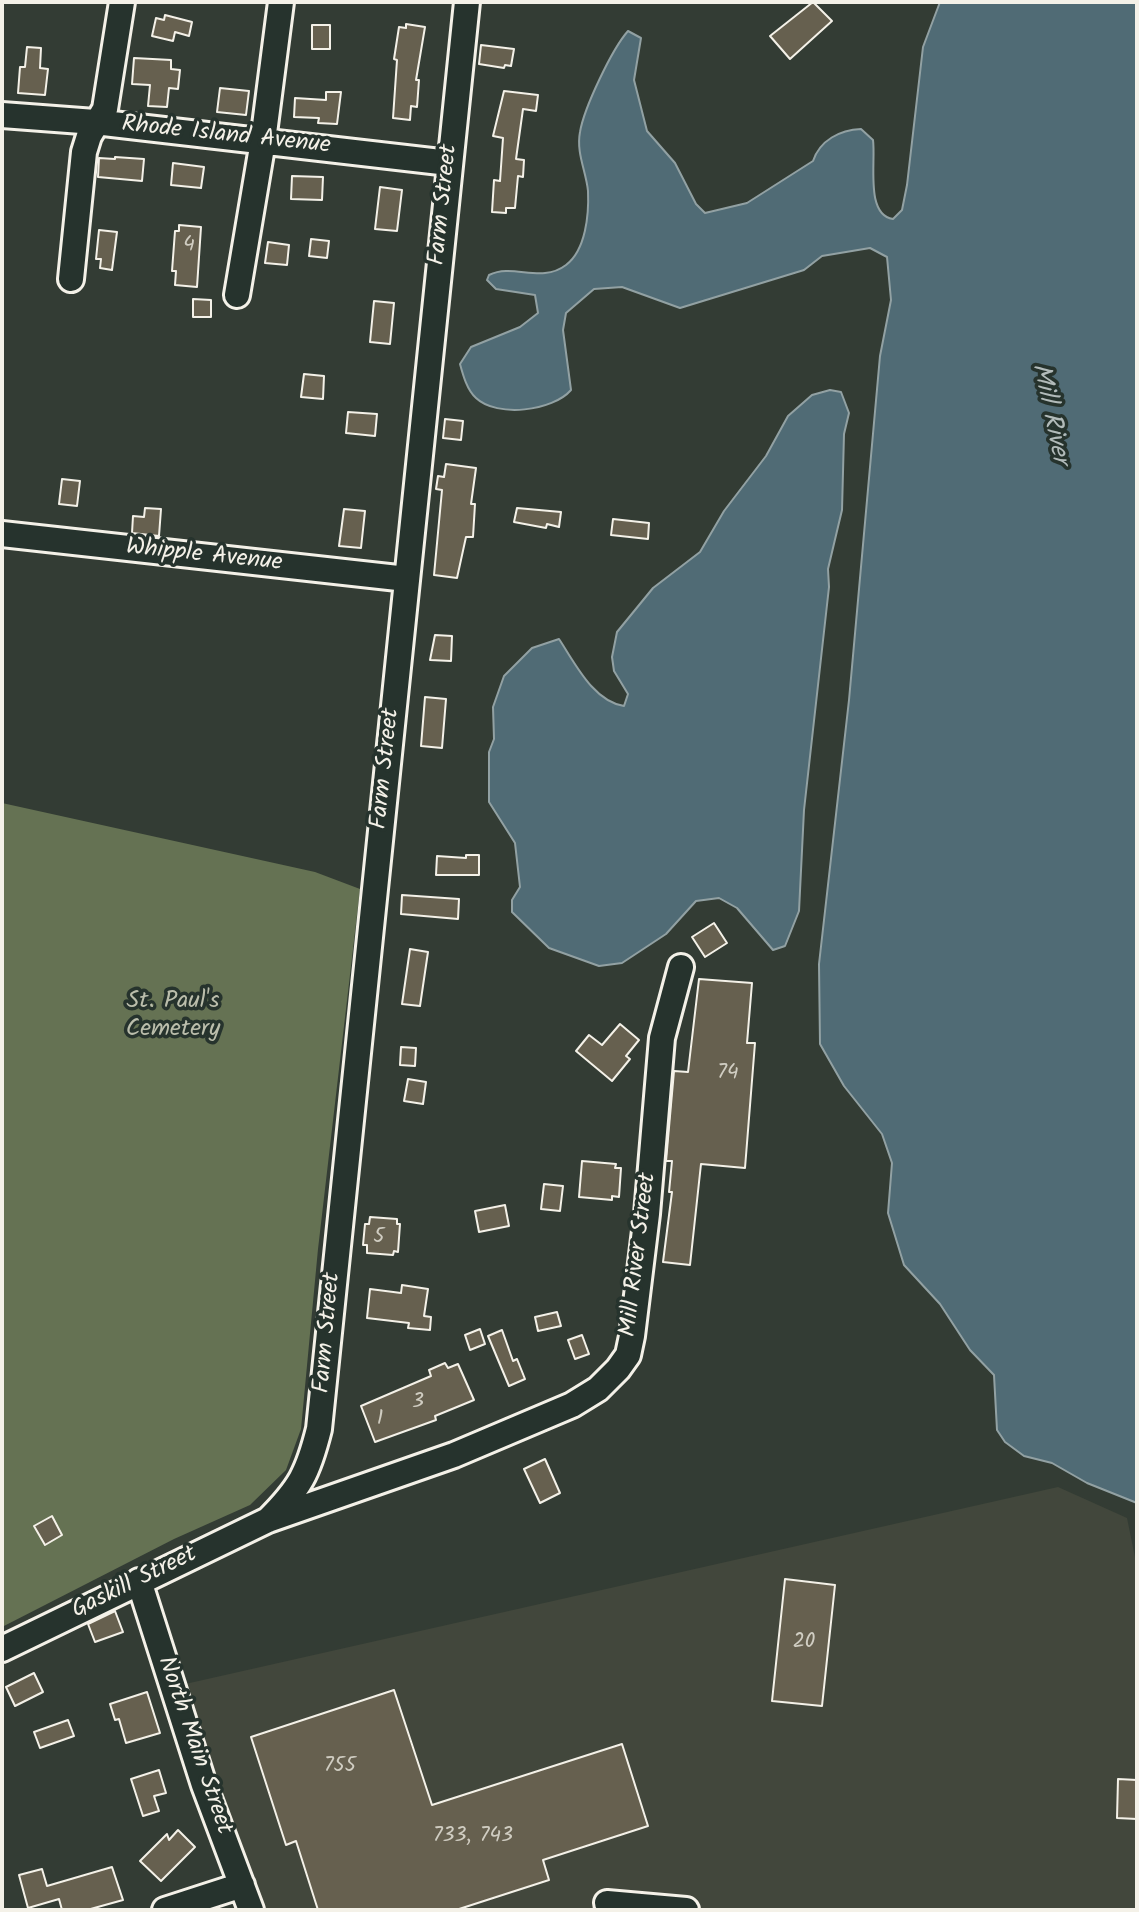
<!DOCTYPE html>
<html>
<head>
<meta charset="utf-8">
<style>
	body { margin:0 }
	#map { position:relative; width:1139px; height:1912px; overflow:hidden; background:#333c34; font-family:Kalam,sans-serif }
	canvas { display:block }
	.frame { position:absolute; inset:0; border:4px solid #f4f1e8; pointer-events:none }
</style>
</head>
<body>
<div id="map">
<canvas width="1139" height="1912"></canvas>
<div class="frame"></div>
</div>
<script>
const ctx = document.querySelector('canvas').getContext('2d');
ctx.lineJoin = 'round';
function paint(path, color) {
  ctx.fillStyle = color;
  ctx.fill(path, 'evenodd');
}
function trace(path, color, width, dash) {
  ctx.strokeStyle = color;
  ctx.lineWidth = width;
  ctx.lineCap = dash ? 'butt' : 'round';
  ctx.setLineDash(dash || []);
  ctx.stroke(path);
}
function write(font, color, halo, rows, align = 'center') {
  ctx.font = font + ' Kalam,sans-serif';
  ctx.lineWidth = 7;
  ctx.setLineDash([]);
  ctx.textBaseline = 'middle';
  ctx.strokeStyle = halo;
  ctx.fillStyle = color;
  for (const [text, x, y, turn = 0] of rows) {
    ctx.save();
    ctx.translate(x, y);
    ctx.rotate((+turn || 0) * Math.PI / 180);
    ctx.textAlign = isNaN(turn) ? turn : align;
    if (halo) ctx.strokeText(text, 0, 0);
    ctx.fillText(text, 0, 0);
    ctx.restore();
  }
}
paint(new Path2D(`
	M1058 1487 1127 1518 1137 1567V1910H248L172 1687Z`), '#42473c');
paint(new Path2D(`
	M2 803 315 872 360 889 318 1249 301 1429 286 1470 250 1505 174 1539 2 1627Z`), '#657253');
const water = new Path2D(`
	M940 2H1137V1503L1087 1483 1052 1463 1024 1456 1005 1442 997 1430 994 1375 970 1350 940 1304 904 1265 888 1213 892 1163 882 1134 844 1086 820 1044 819 964 849 700 880 356 891 300 887 257 870 248 822 256 804 270 680 308 622 287 594 289 566 313 563 330 571 390C553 411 497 418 476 398 467 390 463 375 460 364L471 347 520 327 538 313 535 295 496 289 487 280 489 275C514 263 541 284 566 265 586 250 589 214 588 191 586 171 576 153 580 132 584 108 612 49 628 31L641 38 634 80 647 131 675 163 696 204 705 213 747 203 813 161C820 140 840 130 861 129L873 140C876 162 865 215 893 219L902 210 907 185 923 47Z
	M830 390 841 392 849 413 844 434 842 510 828 569 829 587 804 810 799 911 785 946 773 950 737 908 719 898 696 901 666 934 622 963 599 966 549 948 512 912V900L520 887 515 843 489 802V752L494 739 493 707 504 676 532 648 559 639C575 663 593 701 624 706L628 694 614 671 612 657 617 632 653 588 700 552 724 511 766 456 788 416 812 395Z`);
paint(water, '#506b75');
trace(water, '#92a1a3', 2);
const building = new Path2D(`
	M813 2 832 21 790 59 770 36Z
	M165 15 192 22 189 36 175 32 173 41 152 36 156 18 164 20Z
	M406 24 425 27 416 80H419L417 107 411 106 410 120 393 118 397 60 394 59 399 27 406 28Z
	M312 25H330V49H312Z
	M481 45 514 49 511 66 505 65 504 68 479 64Z
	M27 47 41 48 40 68 48 69 45 95 18 93 20 67H25Z
	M134 58 171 60V69L180 70 178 89 169 88 167 107 148 106 150 85 132 84Z
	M220 88 249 91 246 115 217 112Z
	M504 91 538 95 536 111 523 109 516 159 524 160 523 177 518 176 515 208H506V213L492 212 494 180 500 181 503 138 493 136Z
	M326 92H341L337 124 318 123 319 118 294 117 295 98 326 100Z
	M115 157 144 159 142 181 98 177 99 158 115 159Z
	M173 163 204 167 201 188 171 185Z
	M292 176 323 177 322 200 291 199Z
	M380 187 402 190 397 231 375 229Z
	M179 225 201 227 197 287 175 285 176 271H172L175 231H179Z
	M99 230 117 232 112 270 100 268 101 259H96Z
	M311 239 329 241 327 258 309 256Z
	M268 242 289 245 287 265 265 263Z
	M193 299 211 300V317H193Z
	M374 301 394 303 390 344 370 342Z
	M304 374 324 376 323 399 301 397Z
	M348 412 377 414 375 436 346 433Z
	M445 419 463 421 461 440 443 438Z
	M446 464 476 468 471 504H475L473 537H466L457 578 434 575 442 490 436 489 438 476 444 477Z
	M62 479 80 481 77 506 59 504Z
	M145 508 161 509 159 536 132 533 133 516 144 517Z
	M517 508 561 512 559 527 547 524 546 528 514 522Z
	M344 509 365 511 361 548 339 546Z
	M613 519 649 523 648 539 611 535Z
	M435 635 452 636 451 661 430 660Z
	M425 697 446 699 442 748 421 746Z
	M466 855H479V875H436L437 856 466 858Z
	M402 895 459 899 458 919 401 914Z
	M714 923 727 943 705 957 692 937Z
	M410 949 428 952 420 1006 402 1004Z
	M699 979 752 983 747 1043H755L745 1168 701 1164 690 1265 663 1262 672 1192H669L672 1161H666L674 1071 688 1072Z
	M620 1024 639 1040 626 1056 630 1059 612 1081 576 1051 589 1035 602 1045Z
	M401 1047 416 1048 415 1066 400 1065Z
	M408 1079 426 1082 423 1104 404 1101Z
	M582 1161 616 1164 615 1168H621L619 1197 612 1196V1200L579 1197Z
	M544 1184 563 1186 560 1211 541 1209Z
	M505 1205 509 1226 479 1232 475 1211Z
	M370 1217 397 1219V1224H400L398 1252 394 1251 393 1255 367 1253V1245H363L365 1224H369Z
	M402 1285 428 1289 424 1316 431 1317 430 1330 408 1328 409 1323 367 1318 370 1289 401 1293Z
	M557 1312 561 1326 538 1331 535 1317Z
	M480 1329 485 1344 470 1350 465 1335Z
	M502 1330 513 1361 517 1359 525 1379 509 1386 488 1336Z
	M582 1335 589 1354 575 1359 568 1340Z
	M445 1363 448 1368 458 1364 474 1400 435 1416 436 1420 375 1442 361 1406 431 1376 429 1370Z
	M545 1459 560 1493 540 1503 524 1469Z
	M52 1516 62 1535 45 1545 34 1526Z
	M785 1579 835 1585 822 1706 772 1701Z
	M115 1611 123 1632 95 1642 88 1624Z
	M34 1673 43 1692 15 1706 6 1687Z
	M394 1690 432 1805 622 1744 648 1826 543 1860 549 1880 456 1910H318L296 1841 286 1845 251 1737Z
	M147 1692 160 1733 126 1743 119 1719 115 1720 110 1704Z
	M68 1720 74 1736 40 1748 34 1732Z
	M159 1770 166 1793 154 1796 159 1811 143 1816 131 1779Z
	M1118 1779 1137 1780V1819L1117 1818Z
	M178 1830 195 1847 161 1881 140 1861 167 1834 169 1840Z
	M112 1867 123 1900 87 1910H62L59 1899 28 1908 19 1875 42 1869 47 1886Z`);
paint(building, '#66604f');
trace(building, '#f4f1e8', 2);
const minor = new Path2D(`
	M2 115 95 122 449 163
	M71 279 84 152 89 136 105 109 122 2
	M237 295 263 141 281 2
	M2 534 407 579
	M268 1520C300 1488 308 1473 319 1429L467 2
	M139 1581 204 1785 251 1910
	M2 1649 268 1520 454 1455 572 1405 598 1389 618 1369 628 1355 632 1336 647 1214 662 1038 681 967
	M607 1903 686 1910
	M165 1910 242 1885`);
trace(minor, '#f4f1e8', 30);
trace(minor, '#26332d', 24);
write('21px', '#d0cdc2', null, [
	["4",189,246],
	["74",728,1074],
	["5",379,1238],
	["3",418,1403],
	["1",380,1420],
	["20",804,1643],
	["755",340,1767],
	["733, 743",473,1837]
]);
write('24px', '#f4f1e8', '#26332d', [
	["Rhode Island Avenue",226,137,6],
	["Farm Street",445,205,-84],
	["Whipple Avenue",204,557,6],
	["Farm Street",387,769,-84],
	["Mill River Street",640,1255,-83],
	["Farm Street",329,1333,-85],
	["Gaskill Street",135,1584,-26],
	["North Main Street",193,1746,71]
]);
write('24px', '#bbbeac', '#26332d', [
	["St. Paul's",173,1003],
	["Cemetery",173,1031]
]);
write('italic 26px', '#b2bbba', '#26332d', [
	["Mill River",1048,414,78]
]);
</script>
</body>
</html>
